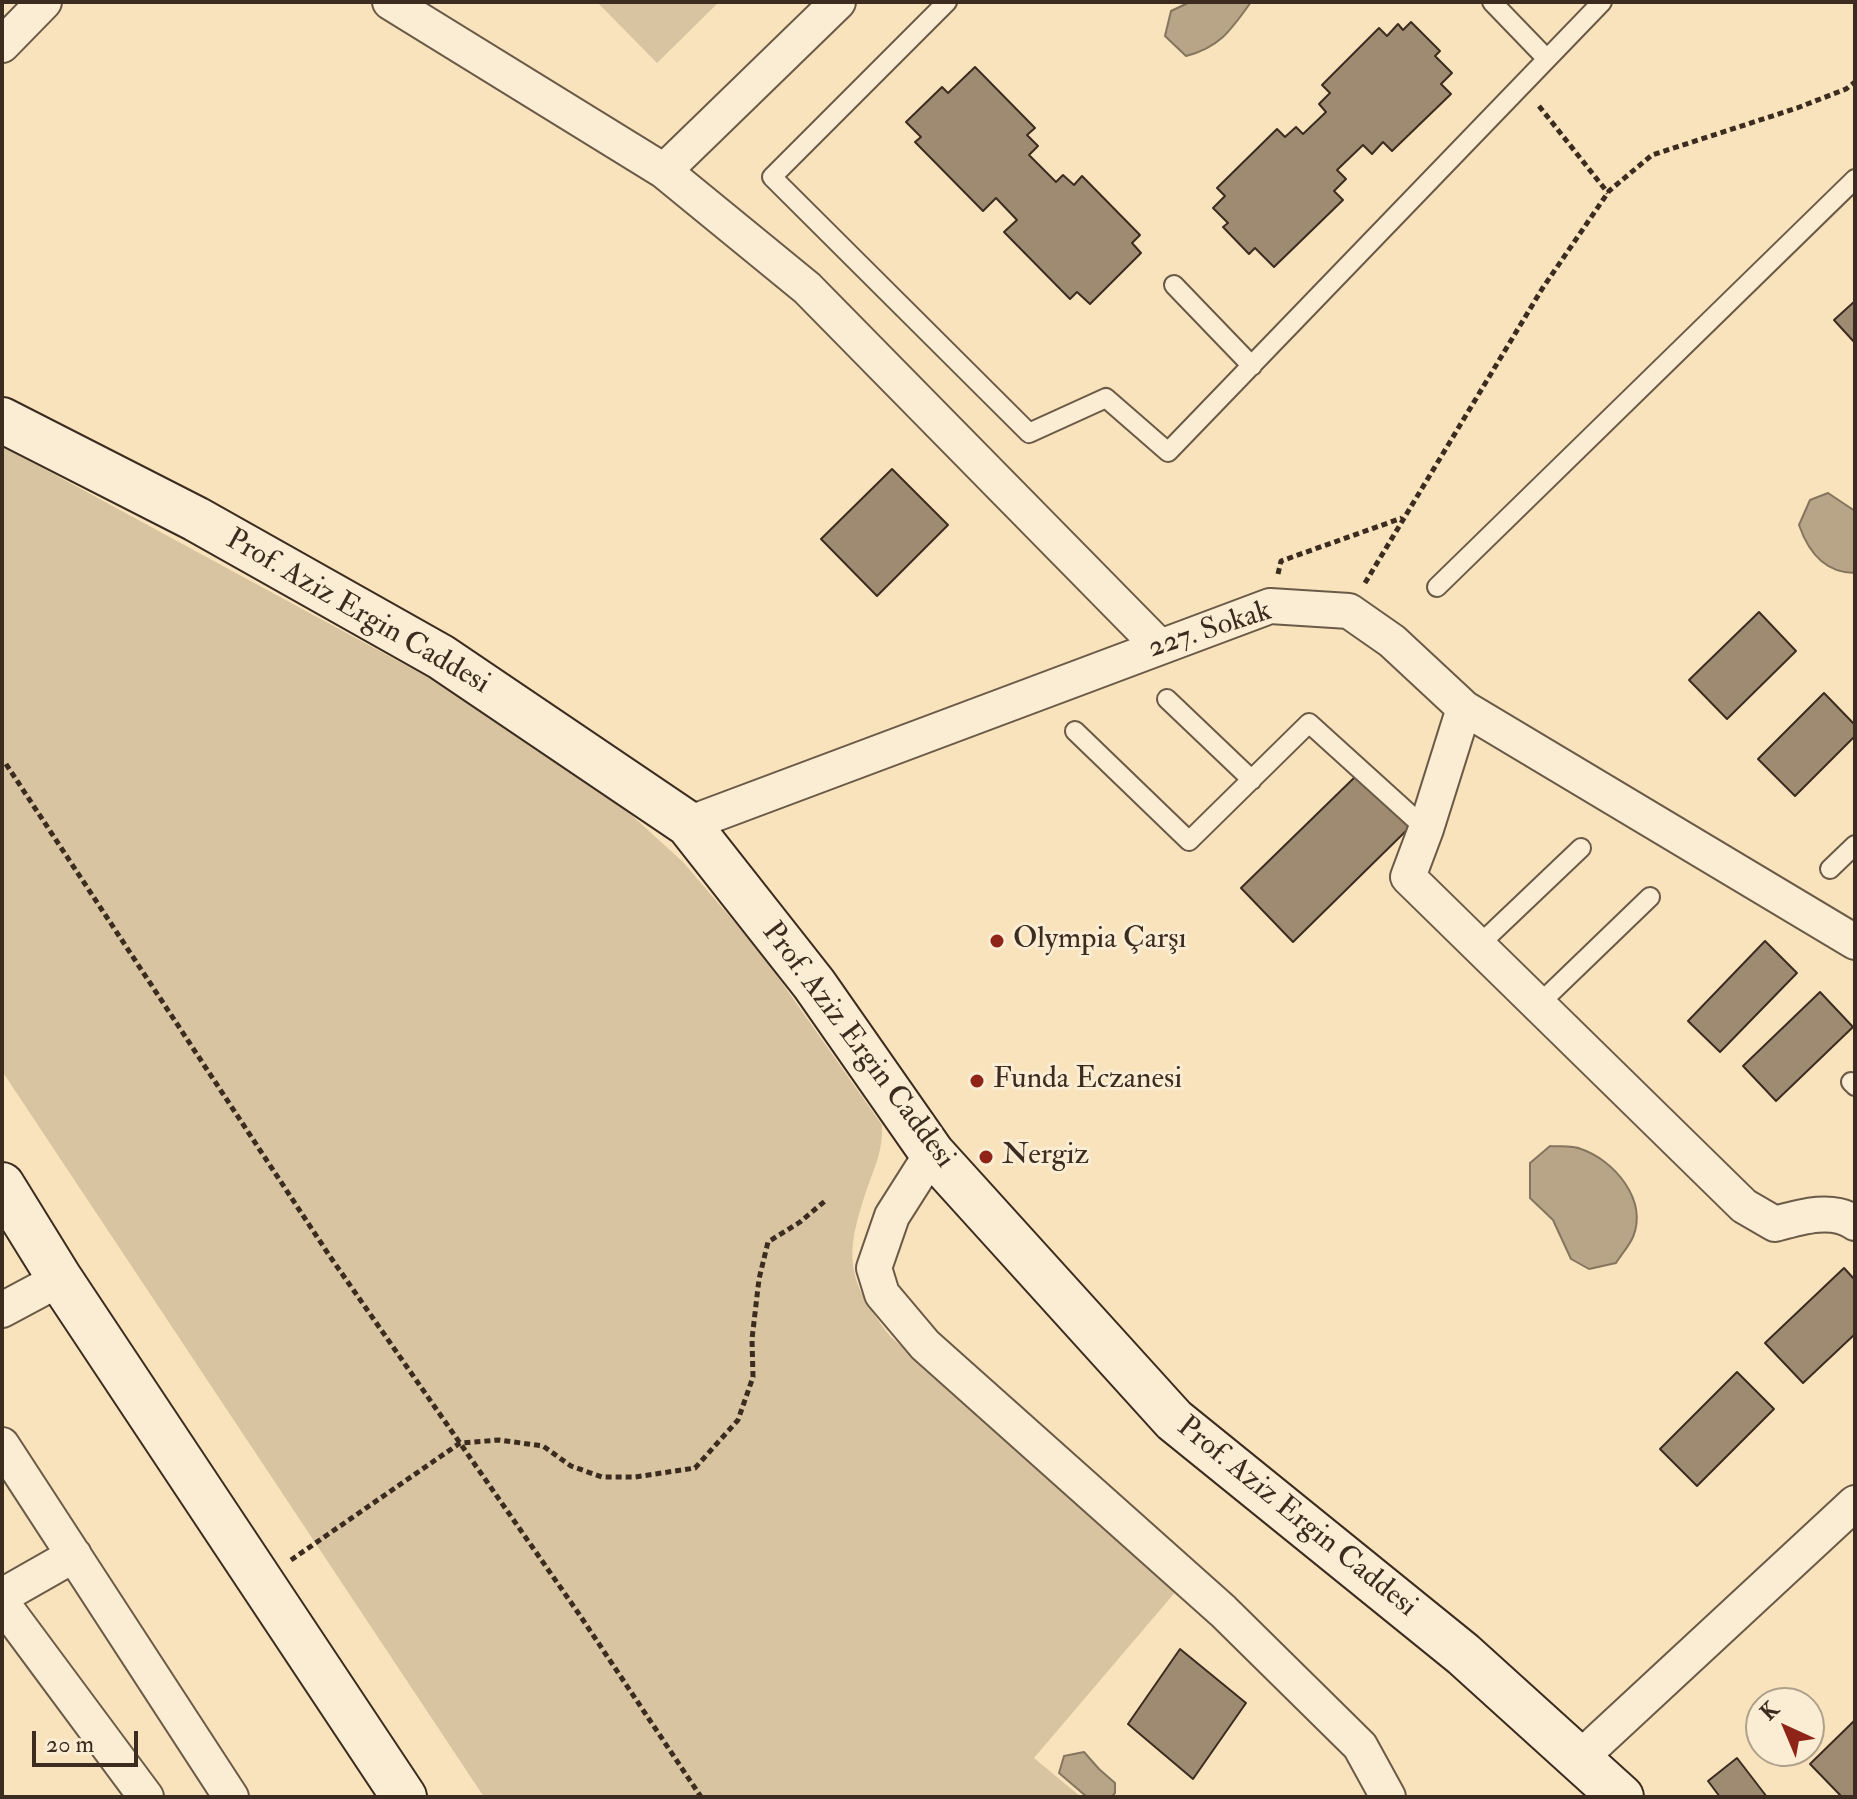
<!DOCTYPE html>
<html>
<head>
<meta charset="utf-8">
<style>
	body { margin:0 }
	#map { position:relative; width:1857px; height:1799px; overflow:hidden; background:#f8e3bc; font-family:"IM FELL Double Pica",serif }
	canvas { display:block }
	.frame { position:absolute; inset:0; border:4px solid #3c2c20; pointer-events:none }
	.north { position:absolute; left:1745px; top:1687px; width:80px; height:80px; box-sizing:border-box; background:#faedd3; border:2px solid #aea08b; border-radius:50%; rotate:316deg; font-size:22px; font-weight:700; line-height:32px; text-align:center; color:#3c2c20 }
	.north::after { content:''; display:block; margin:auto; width:28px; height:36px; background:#8f2418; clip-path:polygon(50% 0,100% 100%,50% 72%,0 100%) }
	.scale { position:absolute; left:32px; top:1731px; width:106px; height:36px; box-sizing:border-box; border:4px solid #3c2c20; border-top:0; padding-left:10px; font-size:24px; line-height:28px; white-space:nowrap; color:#3c2c20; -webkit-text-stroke:6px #faedd3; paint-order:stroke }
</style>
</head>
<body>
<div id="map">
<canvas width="1857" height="1799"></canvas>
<div class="frame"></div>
<div class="north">K</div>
<div class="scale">20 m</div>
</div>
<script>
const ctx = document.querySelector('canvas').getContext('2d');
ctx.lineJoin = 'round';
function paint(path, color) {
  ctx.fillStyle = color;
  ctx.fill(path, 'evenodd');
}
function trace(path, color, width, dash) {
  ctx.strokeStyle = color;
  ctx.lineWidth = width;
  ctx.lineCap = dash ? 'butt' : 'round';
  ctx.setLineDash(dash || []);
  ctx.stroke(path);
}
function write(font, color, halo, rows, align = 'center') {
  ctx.font = font + ' "IM FELL Double Pica",serif';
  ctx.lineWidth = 6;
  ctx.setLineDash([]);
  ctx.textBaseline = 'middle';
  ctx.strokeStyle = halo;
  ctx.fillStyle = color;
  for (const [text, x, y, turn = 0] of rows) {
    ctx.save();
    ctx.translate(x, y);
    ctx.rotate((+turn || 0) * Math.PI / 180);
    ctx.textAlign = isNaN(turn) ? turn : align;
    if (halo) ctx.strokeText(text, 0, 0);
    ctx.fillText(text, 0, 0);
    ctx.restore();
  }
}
paint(new Path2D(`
	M597 2H719L657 63Z
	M2 446 492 712 593 780 683 862 761 953 882 1125C883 1149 876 1164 868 1186 844 1256 845 1279 891 1337L1177 1590 1034 1758 1081 1797H484L2 1071Z`), '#d8c4a1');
const water = new Path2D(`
	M1190 2H1251C1231 30 1220 47 1186 56L1165 36 1171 11Z
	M1828 493 1855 511V573C1825 573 1808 551 1799 525L1810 500Z
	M1550 1146C1560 1147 1572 1145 1581 1149 1614 1160 1648 1200 1633 1237 1629 1246 1621 1255 1616 1263L1589 1269 1571 1259 1553 1220 1530 1198V1163Z
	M1084 1752 1099 1769 1115 1783V1793L1111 1797H1087L1059 1773 1064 1756Z`);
paint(water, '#b8a587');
trace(water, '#86755e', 2);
const building = new Path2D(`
	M1411 22 1440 51 1435 56 1452 73 1441 84 1451 94 1392 151 1383 142 1372 154 1363 145 1337 170 1346 179 1334 191 1343 200 1274 267 1255 248 1249 254 1223 227 1228 223 1213 208 1225 196 1217 188 1277 129 1285 137 1296 127 1303 134 1326 112 1319 104 1330 93 1322 85 1379 28 1387 36 1398 24 1403 30Z
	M975 67 1035 128 1027 135 1038 146 1029 155 1056 182 1063 175 1074 185 1082 176 1140 235 1132 243 1141 253 1090 304 1077 292 1070 299 1004 232 1017 220 996 198 983 211 915 142 921 137 906 122 942 87 948 93Z
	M1855 301V343L1834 320Z
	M892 469 948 525 877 596 821 539Z
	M1759 612 1796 651 1727 719 1689 680Z
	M1824 693 1855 725V736L1795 796 1758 759Z
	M1359 773 1411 826 1293 942 1241 888Z
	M1765 941 1797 973 1720 1052 1688 1021Z
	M1820 992 1853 1027 1776 1101 1743 1066Z
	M1844 1268 1855 1280V1334L1803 1383 1765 1343Z
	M1737 1372 1774 1409 1697 1486 1660 1449Z
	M1180 1649 1246 1703 1193 1779 1128 1724Z
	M1855 1720V1797H1842L1810 1764Z
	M1737 1758 1767 1797H1720L1708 1781Z`);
paint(building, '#9e8b71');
trace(building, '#3c2c20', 2);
const lane = new Path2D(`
	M947 2 772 177 1029 433 1106 398 1168 452 1602 2
	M1492 2 1547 59
	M1174 285 1252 366
	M1437 587 1855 179
	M1167 699 1252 780
	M1075 731 1189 841 1309 723 1426 829
	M1830 869 1855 845
	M1478 946 1581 848
	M1538 1005 1650 897
	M1851 1082 1855 1086`);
const street = new Path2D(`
	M390 2 664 171 807 288 1160 647
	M2 45 44 2
	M664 171 838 2
	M1464 708 1426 829 1408 877 1744 1206 1775 1224C1800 1217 1833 1207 1855 1223
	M688 824 1270 606 1349 611 1392 641 1464 708 1855 942
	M932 1153 892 1216 874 1268 882 1294 925 1345 1223 1611 1360 1746 1388 1797
	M2 1310 60 1279
	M2 1445 231 1797
	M2 1596 74 1555
	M2 1603 146 1797
	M1579 1759 1855 1503`);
const secondary = new Path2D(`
	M2 420 196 519 441 657 688 824 814 984 932 1153 1174 1420 1463 1654 1621 1797
	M2 1185 60 1279 404 1797`);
trace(lane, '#6b5a47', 22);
trace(street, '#6b5a47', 38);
trace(secondary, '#3c2c20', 48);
trace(new Path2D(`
	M1539 106 1608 193
	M1278 574 1281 561 1402 518
	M1365 583 1542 289 1609 191 1652 155 1797 108 1846 89 1855 82
	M6 764 329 1255 579 1614 701 1797
	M291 1560 460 1443 499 1440 543 1446 571 1466 602 1477H635L695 1468 738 1420 753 1377 752 1339 759 1279 768 1242 800 1222 825 1201`), '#3c2c20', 5, [6, 4]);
trace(lane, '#faedd3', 18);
trace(street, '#faedd3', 34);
trace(secondary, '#faedd3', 44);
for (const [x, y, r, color] of [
	[997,941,8,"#8f2418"],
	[977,1081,8,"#8f2418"],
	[986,1157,8,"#8f2418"]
]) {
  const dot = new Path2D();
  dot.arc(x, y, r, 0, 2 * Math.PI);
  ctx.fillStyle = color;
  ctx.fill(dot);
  trace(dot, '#faedd3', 3);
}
write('30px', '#3c2c20', '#faedd3', [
	["Prof. Aziz Ergin Caddesi",357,613,30],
	["227. Sokak",1210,631,-18],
	["Prof. Aziz Ergin Caddesi",857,1046,53],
	["Prof. Aziz Ergin Caddesi",1296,1518,39]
]);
write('30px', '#3c2c20', '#faedd3', [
	["Olympia Çarşı",1013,941],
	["Funda Eczanesi",993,1081],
	["Nergiz",1002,1157]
], 'left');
</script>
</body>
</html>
